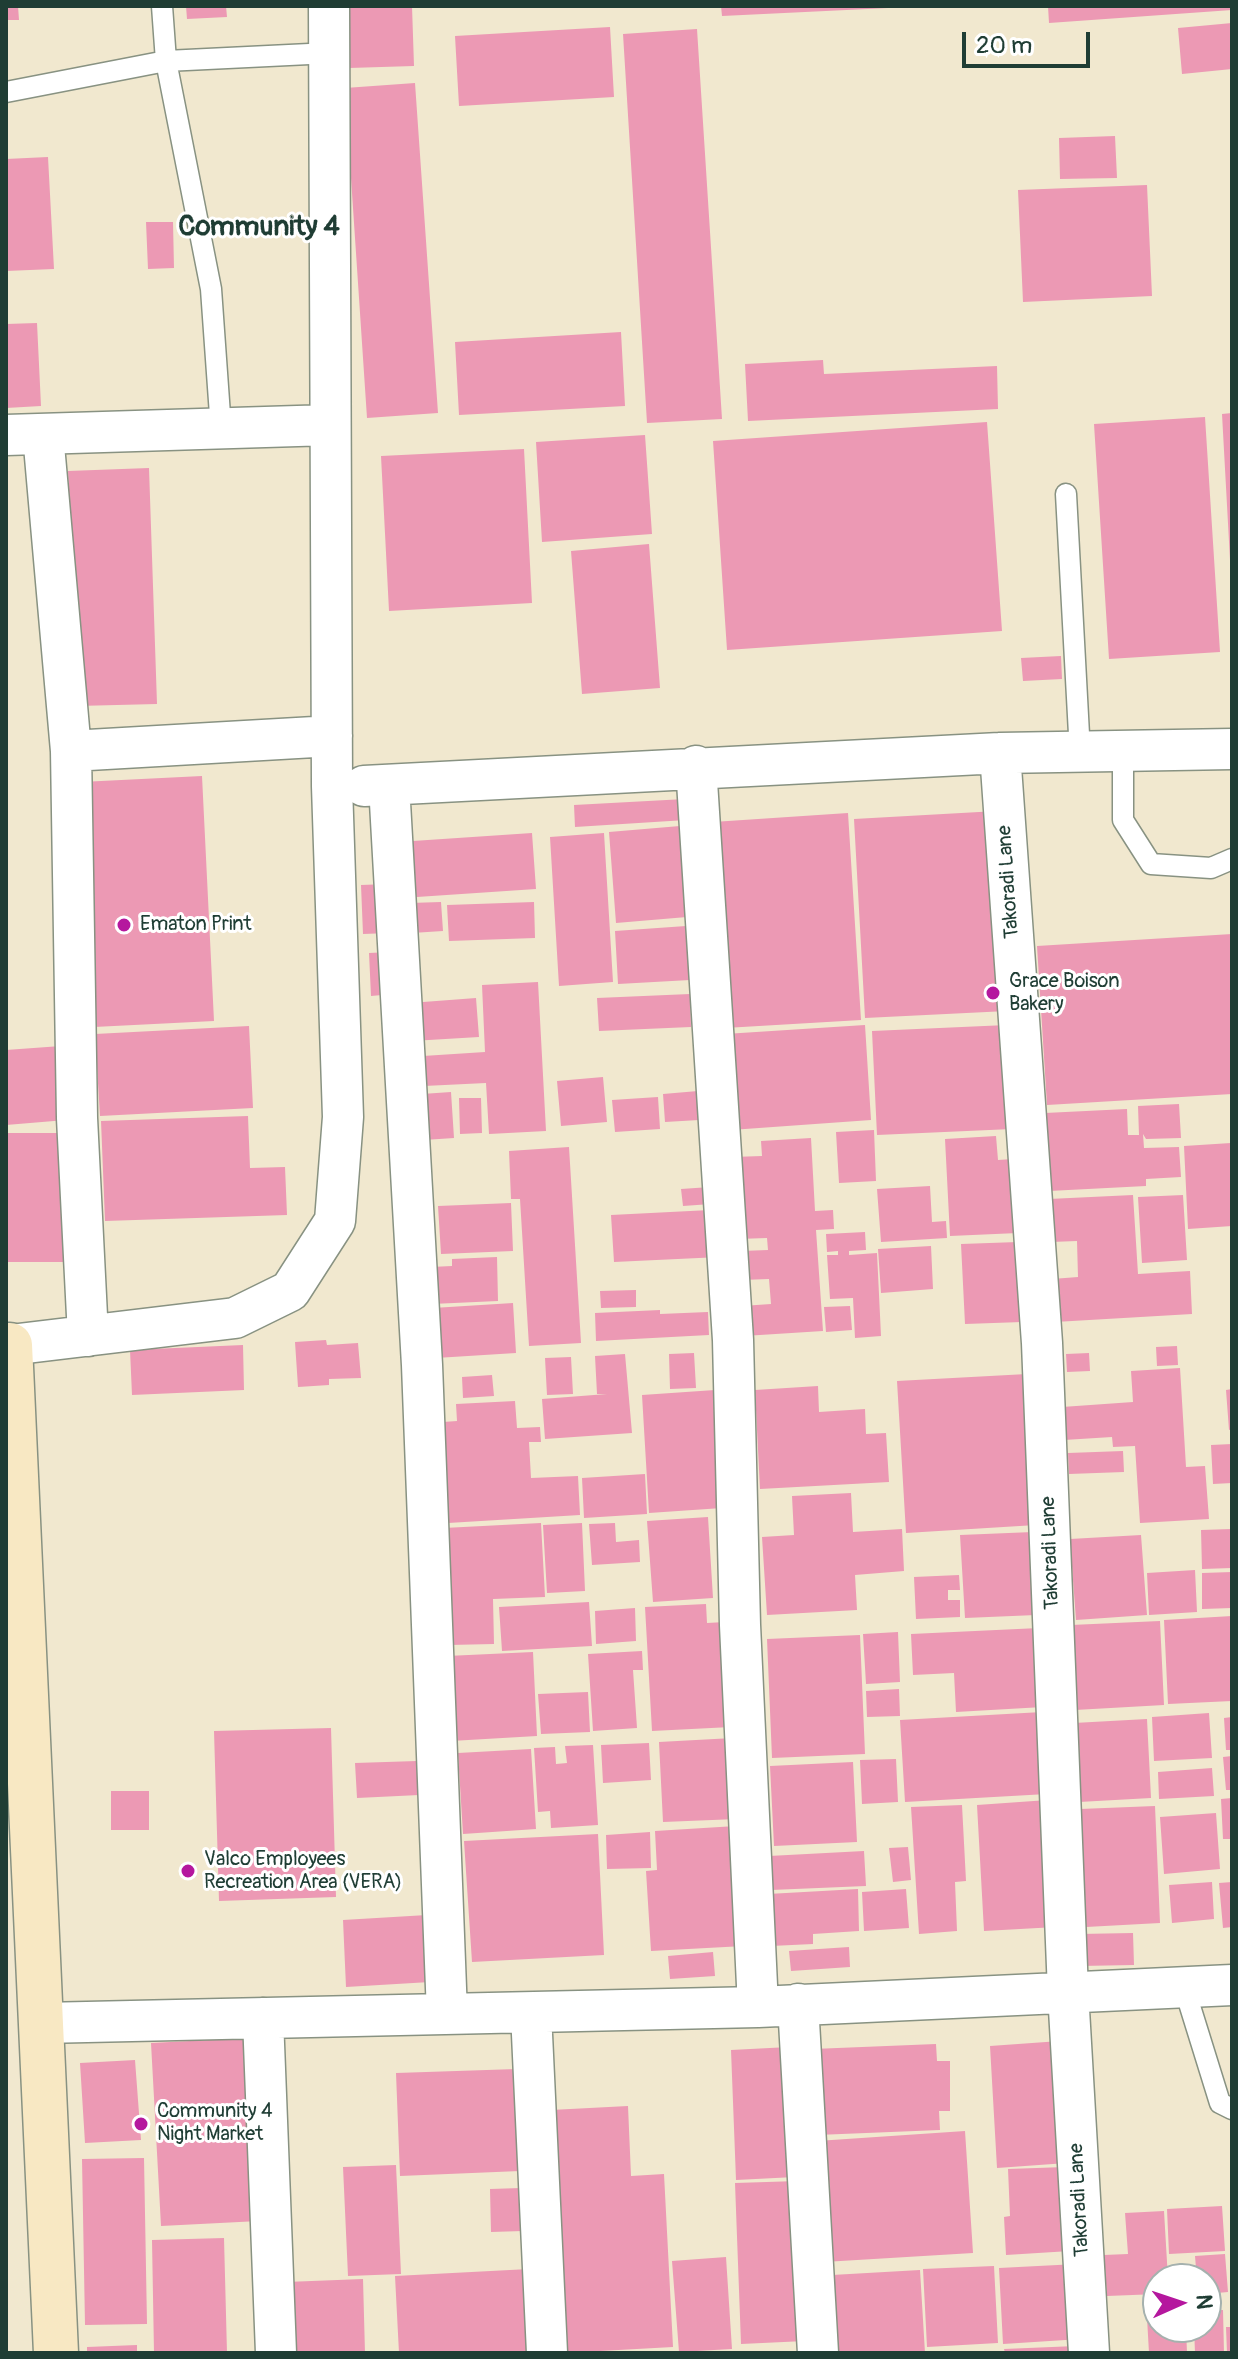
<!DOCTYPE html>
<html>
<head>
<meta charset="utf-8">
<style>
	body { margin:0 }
	#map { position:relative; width:1238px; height:2359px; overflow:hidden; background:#f1e8cf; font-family:Pangolin,sans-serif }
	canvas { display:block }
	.frame { position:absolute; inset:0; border:8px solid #1f3d34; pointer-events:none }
	.north { position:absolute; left:1142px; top:2263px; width:80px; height:80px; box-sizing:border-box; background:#fff; border:2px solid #a5b1ae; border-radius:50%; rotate:87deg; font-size:22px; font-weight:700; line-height:32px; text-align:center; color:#1f3d34 }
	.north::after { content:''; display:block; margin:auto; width:28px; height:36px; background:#b5179e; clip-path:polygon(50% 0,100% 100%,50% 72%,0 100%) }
	.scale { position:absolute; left:962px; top:32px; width:128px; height:36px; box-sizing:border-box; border:4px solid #1f3d34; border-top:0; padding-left:10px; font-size:24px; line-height:28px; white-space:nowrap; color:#1f3d34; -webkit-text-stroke:6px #fff; paint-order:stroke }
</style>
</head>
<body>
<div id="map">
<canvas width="1238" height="2359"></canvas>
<div class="frame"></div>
<div class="north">N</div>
<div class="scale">20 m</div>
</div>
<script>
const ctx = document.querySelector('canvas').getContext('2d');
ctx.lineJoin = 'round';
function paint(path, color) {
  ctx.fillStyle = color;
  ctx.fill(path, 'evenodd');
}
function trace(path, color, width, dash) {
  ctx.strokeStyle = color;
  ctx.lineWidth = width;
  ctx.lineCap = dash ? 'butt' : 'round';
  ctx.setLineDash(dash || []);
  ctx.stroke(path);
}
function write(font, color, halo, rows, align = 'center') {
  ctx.font = font + ' Pangolin,sans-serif';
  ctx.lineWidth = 6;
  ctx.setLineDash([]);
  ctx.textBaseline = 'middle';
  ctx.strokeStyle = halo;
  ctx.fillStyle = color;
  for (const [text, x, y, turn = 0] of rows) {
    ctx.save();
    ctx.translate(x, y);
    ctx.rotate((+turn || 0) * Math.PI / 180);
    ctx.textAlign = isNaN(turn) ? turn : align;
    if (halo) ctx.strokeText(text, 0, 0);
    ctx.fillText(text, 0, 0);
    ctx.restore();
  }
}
paint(new Path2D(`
	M6 6H18L19 20H6Z
	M186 6H226L227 17 187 19Z
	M347 6H412L414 66 349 68Z
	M721 6H888V8L722 16Z
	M1048 6H1232V10L1049 23Z
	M1232 23V69L1182 74 1178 28Z
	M610 27 614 97 459 106 455 36Z
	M697 29 722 419 647 423 623 34Z
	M415 83 438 413 367 418 345 88Z
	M1115 136 1117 178 1060 179 1059 138Z
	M48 157 54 269 6 271V159Z
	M1147 185 1152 296 1023 302 1018 190Z
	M146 222H173L174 268 148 269Z
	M37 323 41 406 6 408V324Z
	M621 332 625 406 459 415 455 342Z
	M823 360 824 374 997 366 998 409 748 421 745 364Z
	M1232 413V560H1230L1222 414Z
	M1205 417 1220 652 1109 659 1094 424Z
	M987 422 1002 631 727 650 713 441Z
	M645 435 652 534 542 542 536 442Z
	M524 449 532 603 389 611 381 456Z
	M149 468 157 704 77 706 68 471Z
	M649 544 660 688 582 694 571 551Z
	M1061 656 1062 679 1023 681 1021 658Z
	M202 776 214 1021 94 1027 81 782Z
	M685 799 686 820 575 827 574 805Z
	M997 811 1007 1011 865 1018 854 819Z
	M848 813 861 1020 725 1028 713 822Z
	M680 826 687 917 616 923 609 832Z
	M532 833 536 889 402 898 398 842Z
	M604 833 613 982 559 986 550 837Z
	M388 884 390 933 363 934 361 885Z
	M441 902 443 931 412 933 410 903Z
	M534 902 535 938 449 941 447 905Z
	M686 926 690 980 618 984 615 931Z
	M1232 934V1094L1047 1105 1037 946Z
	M390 952 393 994 371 996 369 953Z
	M538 982 546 1131 489 1134 486 1083 424 1086 423 1056 485 1052 482 985Z
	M690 994 691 1027 599 1031 597 998Z
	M476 998 479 1037 412 1041 410 1003Z
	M865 1025 871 1120 731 1130 725 1034Z
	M1007 1025 1012 1129 877 1135 872 1031Z
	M249 1026 253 1108 100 1116 95 1034Z
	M61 1046 66 1120 6 1125V1050Z
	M603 1077 607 1122 561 1126 557 1081Z
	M698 1091 699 1120 665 1122 663 1094Z
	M451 1092 454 1138 424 1140 422 1094Z
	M658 1097 660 1129 615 1132 612 1100Z
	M459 1098H481L482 1133 460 1134Z
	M1179 1104 1181 1138 1146 1139 1143 1134 1144 1148 1179 1147 1181 1177 1146 1179V1186L1049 1191 1045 1113 1127 1109 1128 1135H1139L1138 1106Z
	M248 1116 250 1168 285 1167 287 1215 105 1221 101 1121Z
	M874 1130 876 1181 839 1183 836 1132Z
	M6 1133H68L67 1262H6Z
	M996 1136 998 1160 1013 1159 1018 1233 950 1236 945 1139Z
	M811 1138 815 1211 833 1210 834 1229 816 1230 823 1331 744 1336 742 1306 771 1304 769 1279 742 1280 741 1251 768 1250 767 1238 738 1239 733 1157 762 1156 761 1141Z
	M1231 1143 1232 1226 1188 1229 1184 1146Z
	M569 1147 581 1343 529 1346 520 1199H511L509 1151Z
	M930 1186 932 1222 946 1221 947 1238 881 1242 877 1189Z
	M710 1187 711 1204 683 1206 681 1189Z
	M1133 1195 1138 1274 1190 1271 1192 1314 1055 1322 1052 1279 1078 1277 1077 1241 1051 1242 1049 1199Z
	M1183 1195 1187 1260 1142 1263 1138 1197Z
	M511 1203 513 1251 441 1254 438 1206Z
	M710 1210 720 1257 614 1262 611 1215Z
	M865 1232 866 1250 849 1251V1255L877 1253 881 1336 855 1338 853 1298 830 1299 827 1255H838V1251L827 1252 826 1234Z
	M1018 1242 1022 1322 965 1324 961 1244Z
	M931 1246 933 1289 881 1293 878 1249Z
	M497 1257 498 1301 432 1304 431 1267 452 1266V1259Z
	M636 1290V1307L601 1308 600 1291Z
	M513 1303 516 1353 436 1358 433 1308Z
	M850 1306 852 1330 826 1332 824 1307Z
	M660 1310V1314L708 1312 709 1335 596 1341 595 1313Z
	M326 1340 327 1345 358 1343 361 1378 329 1379V1385L298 1387 295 1342Z
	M243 1345 244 1390 132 1395 130 1350Z
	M1177 1346 1178 1365 1157 1366 1156 1347Z
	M694 1353 696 1388 670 1389 669 1354Z
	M1089 1353 1090 1371 1067 1372 1066 1354Z
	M625 1354 632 1433 545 1439 542 1399 607 1394H597L595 1356Z
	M571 1357 573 1394 547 1395 545 1358Z
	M1180 1368 1186 1467 1205 1466 1209 1519 1140 1523 1135 1446 1113 1447 1112 1437 1064 1440 1062 1407 1133 1402 1131 1371Z
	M1027 1374 1036 1525 906 1533 897 1381Z
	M492 1375 494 1396 463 1398 462 1377Z
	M818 1386 819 1412 865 1409 866 1434 886 1433 889 1482 760 1489 755 1390Z
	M1232 1389V1429L1229 1430 1226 1390Z
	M715 1390 722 1508 649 1513 642 1395Z
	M515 1401 517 1428 540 1427 541 1442H529L531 1478 578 1476 580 1515 448 1523 443 1422 457 1421 456 1404Z
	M1232 1444V1483L1213 1484 1211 1445Z
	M1123 1451 1124 1472 1069 1474 1068 1453Z
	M645 1474 647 1514 584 1518 582 1478Z
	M851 1493 853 1532 902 1529 904 1571 855 1575 857 1610 767 1615 762 1537 794 1535 792 1496Z
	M708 1517 713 1598 653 1602 647 1521Z
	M541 1523 545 1597 493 1599 494 1644 449 1645 444 1528Z
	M582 1523 585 1591 547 1593 543 1525Z
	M615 1523 616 1542 639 1540 640 1562 592 1565 589 1524Z
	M1232 1529V1568L1202 1569 1201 1530Z
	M1033 1532 1036 1615 965 1618 960 1535Z
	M1141 1535 1147 1615 1076 1620 1070 1539Z
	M1195 1570 1197 1612 1149 1615 1147 1573Z
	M1232 1572V1608L1202 1609V1573Z
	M959 1575 960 1590H948V1600H960V1617L916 1619 914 1577Z
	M589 1602 592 1646 502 1651 499 1607Z
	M706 1604 707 1623 725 1622 731 1727 652 1731 645 1607Z
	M635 1608 636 1641 596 1644 595 1611Z
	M1232 1616V1701L1168 1704 1164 1620Z
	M1160 1621 1164 1705 1075 1710 1071 1625Z
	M1039 1628 1043 1707 956 1712 954 1673 913 1675 911 1634Z
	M898 1632 900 1682 866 1684 863 1634Z
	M860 1635 865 1754 772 1758 767 1639Z
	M642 1651 643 1670H633L637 1728 593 1731 588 1654Z
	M533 1652 537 1736 451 1741 447 1656Z
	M899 1689 900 1716 867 1717 866 1691Z
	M588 1692 590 1732 541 1734 538 1694Z
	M1042 1712 1047 1794 905 1802 900 1720Z
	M1209 1713 1212 1758 1154 1761 1152 1717Z
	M1232 1717V1750H1226L1224 1718Z
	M1147 1719 1151 1798 1079 1802 1074 1723Z
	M331 1728 336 1897 219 1901 214 1731Z
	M733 1738 737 1819 663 1822 659 1742Z
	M649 1743 651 1780 603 1783 601 1745Z
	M593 1745 598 1825 551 1828 550 1811 538 1812 534 1748 555 1747 556 1764 567 1763 565 1746Z
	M531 1749 536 1829 463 1834 458 1753Z
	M1232 1756V1790H1226L1223 1757Z
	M896 1759 898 1802 862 1804 860 1760Z
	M417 1761 419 1795 357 1798 355 1763Z
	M853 1762 857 1842 774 1846 770 1766Z
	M1212 1768 1214 1796 1159 1799 1158 1772Z
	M111 1791H149V1830H111Z
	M1232 1798V1839H1223L1221 1799Z
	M1048 1800 1056 1927 984 1931 977 1805Z
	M962 1805 966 1881 955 1882 957 1931 919 1934 911 1807Z
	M1155 1806 1160 1923 1086 1927 1080 1809Z
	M1216 1813 1220 1869 1164 1874 1160 1817Z
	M736 1826 744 1946 651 1951 646 1871 657 1870 655 1831Z
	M650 1832 651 1868 607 1869 606 1835Z
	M598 1834 604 1955 472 1962 464 1841Z
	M908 1847 911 1880 893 1882 889 1848Z
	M864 1851 866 1886 771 1890 769 1856Z
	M1212 1882 1214 1919 1172 1923 1169 1885Z
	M1232 1882V1927L1223 1928 1219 1883Z
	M858 1889 859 1931 813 1934V1944L771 1946 768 1894Z
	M906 1889 909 1928 864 1931 862 1892Z
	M427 1915 430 1982 346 1987 343 1920Z
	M1133 1933 1134 1965 1080 1966 1079 1934Z
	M849 1947 850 1967 791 1971 789 1951Z
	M713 1952 715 1976 670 1979 668 1956Z
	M249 2038 259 2221 161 2226 151 2043Z
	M1060 2041 1067 2163 997 2168 990 2046Z
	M936 2044 937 2061H950V2111H939L940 2130 817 2135 813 2049Z
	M789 2047 795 2177 736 2180 731 2050Z
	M135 2060 141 2140 85 2143 80 2063Z
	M517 2069 520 2171 400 2176 396 2073Z
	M628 2106 631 2176 664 2174 673 2347 564 2353 551 2110Z
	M965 2131 973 2253 824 2262 817 2141Z
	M144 2158 147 2324 85 2325 82 2159Z
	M396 2165 401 2274 348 2276 343 2167Z
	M1065 2167 1070 2251 1006 2255 1004 2217 1010 2216 1008 2169Z
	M798 2181 805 2341 741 2344 735 2183Z
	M521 2188 523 2231 491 2232 490 2189Z
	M1222 2206 1225 2251 1169 2254 1167 2209Z
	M1164 2211 1168 2279H1158V2294L1107 2296 1104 2255 1128 2254 1125 2213Z
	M224 2238 227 2353H154L152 2240Z
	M1225 2254 1228 2292 1206 2294V2279H1173V2269L1196 2268 1195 2256Z
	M726 2257 732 2349 679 2352 672 2261Z
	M1077 2264 1081 2339 1003 2344 999 2268Z
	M994 2266 998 2343 927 2347 923 2269Z
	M529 2269 534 2353H399L395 2276Z
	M920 2270 925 2353H837L832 2275Z
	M363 2279 365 2353H288L286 2282Z
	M1158 2299V2327H1186L1187 2353H1149L1146 2300Z
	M1223 2310 1224 2353H1195L1194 2327H1206V2311Z
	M1226 2327H1232V2353H1227Z
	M137 2345V2353H87V2347Z
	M1076 2346V2353H1005L1004 2349Z`), '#ec99b4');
const lane = new Path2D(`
	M162 6 166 61 211 289 221 429
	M6 92 166 61 330 53
	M1066 494 1080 753
	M1123 752V820L1151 864 1211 868 1232 859
	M1184 1987 1220 2103 1232 2109`);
const street = new Path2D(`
	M43 434 71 751
	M6 435 330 425
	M1000 753 1042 1343 1068 1992 1089 2353
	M696 766 733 1340 740 1625 758 2007
	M389 785 422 1365 447 2014
	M364 786 1000 753 1232 749
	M88 1336 77 1118 71 751 332 736
	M10 1345 235 1318 290 1291 335 1221 343 1117 332 786 329 6
	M798 2004 818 2353
	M531 2013 547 2353
	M263 2018 276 2353
	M42 2023 758 2007 1232 1985`);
const secondary = new Path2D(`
	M6 1345H10L56 2353`);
trace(lane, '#889282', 23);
trace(street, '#889282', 43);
trace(secondary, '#889282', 47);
trace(lane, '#fff', 20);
trace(street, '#fff', 40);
trace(secondary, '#f8e8c3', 44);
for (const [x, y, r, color] of [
	[124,925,8,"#b5179e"],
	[993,993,8,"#b5179e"],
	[188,1871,8,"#b5179e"],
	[141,2124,8,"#b5179e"]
]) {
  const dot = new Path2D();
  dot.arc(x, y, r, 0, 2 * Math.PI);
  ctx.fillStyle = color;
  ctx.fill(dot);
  trace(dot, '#fff', 3);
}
write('20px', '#1f3d34', '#fff', [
	["Takoradi Lane",1009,882,-94],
	["Takoradi Lane",1051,1553,-92],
	["Takoradi Lane",1080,2200,-93]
]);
write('20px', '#1f3d34', '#fff', [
	["Ematon Print",140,925],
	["Grace Boison",1009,982],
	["Bakery",1009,1005],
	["Valco Employees",204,1860],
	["Recreation Area (VERA)",204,1883],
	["Community 4",157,2112],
	["Night Market",157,2135]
], 'left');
write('bold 28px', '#1f3d34', '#fff', [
	["Community 4",259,228]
]);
</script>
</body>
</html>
